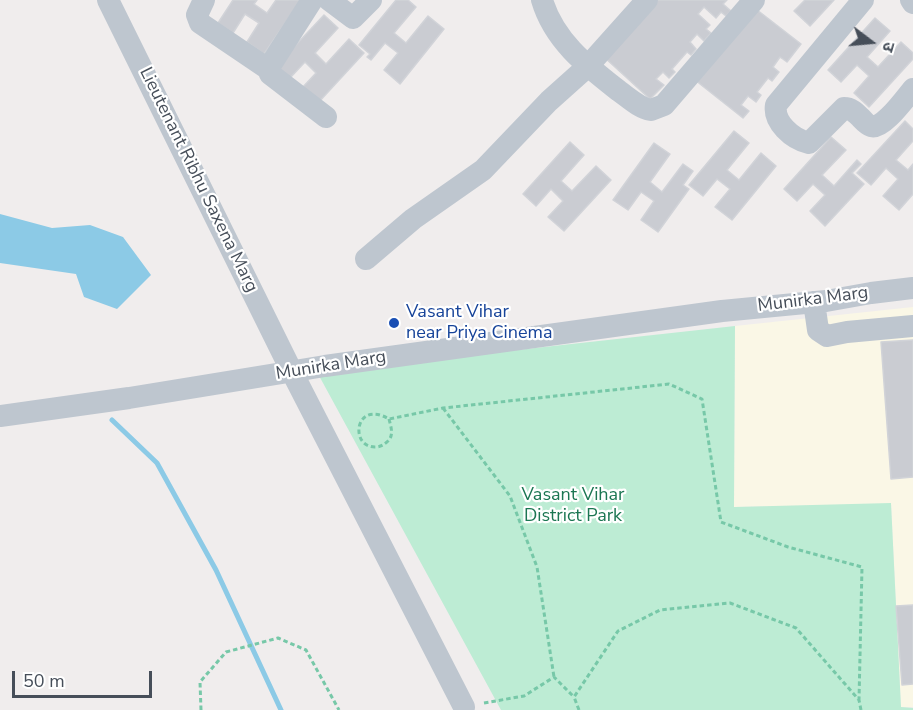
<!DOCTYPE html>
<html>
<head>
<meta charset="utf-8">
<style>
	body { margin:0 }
	#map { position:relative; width:913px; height:710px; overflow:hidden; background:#f0eded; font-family:"Nunito Sans","Noto Sans Devanagari",sans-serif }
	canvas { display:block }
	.north { position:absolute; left:841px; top:12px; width:60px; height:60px; -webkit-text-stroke:4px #fff; paint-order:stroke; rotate:106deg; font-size:16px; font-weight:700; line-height:24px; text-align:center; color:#464e59 }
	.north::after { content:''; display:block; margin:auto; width:21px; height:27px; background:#464e59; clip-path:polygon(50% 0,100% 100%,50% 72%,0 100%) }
	.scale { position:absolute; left:12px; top:671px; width:140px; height:27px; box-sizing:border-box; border:3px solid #464e59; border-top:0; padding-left:8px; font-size:18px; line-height:21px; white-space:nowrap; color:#464e59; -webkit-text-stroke:4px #fff; paint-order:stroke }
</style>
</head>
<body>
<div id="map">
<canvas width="913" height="710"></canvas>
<div class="north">उ</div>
<div class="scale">50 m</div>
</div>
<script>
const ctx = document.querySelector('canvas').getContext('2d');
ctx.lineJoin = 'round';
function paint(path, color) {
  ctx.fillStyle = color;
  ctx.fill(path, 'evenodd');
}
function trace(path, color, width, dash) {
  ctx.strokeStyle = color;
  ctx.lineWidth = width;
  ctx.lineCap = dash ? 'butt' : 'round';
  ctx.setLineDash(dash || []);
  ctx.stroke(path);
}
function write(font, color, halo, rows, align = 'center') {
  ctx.font = font + ' "Nunito Sans",sans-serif';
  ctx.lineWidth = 4.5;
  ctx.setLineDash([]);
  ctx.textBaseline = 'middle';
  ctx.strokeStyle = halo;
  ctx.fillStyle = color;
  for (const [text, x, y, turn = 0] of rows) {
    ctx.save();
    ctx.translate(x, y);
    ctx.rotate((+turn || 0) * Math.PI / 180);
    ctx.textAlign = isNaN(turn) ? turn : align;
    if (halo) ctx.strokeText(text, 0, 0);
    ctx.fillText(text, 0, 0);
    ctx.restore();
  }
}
paint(new Path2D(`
	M913 307V707H901L891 504 734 507 735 326Z`), '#faf7e6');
paint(new Path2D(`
	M735 326 734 507 891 503 901 707 913 708V710H501L317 372Z`), '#bdecd4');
paint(new Path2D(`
	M0 214 52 228 90 225 123 237 151 275 117 309 84 297 76 274 0 263Z`), '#8ccae6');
trace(new Path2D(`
	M112 420 157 463 216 570 281 710`), '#8ccae6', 5);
const building = new Path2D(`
	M233 0H257L254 4 267 13 276 0H301L264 54 247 42 259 23 245 14 233 33 218 23Z
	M396 0H408L416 7 394 33 406 43 428 16 444 29 400 84 384 70 398 53 385 43 371 60 367 57 370 54 359 45Z
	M656 0H727L723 4 731 11 726 16 721 12 716 18 704 7 698 14 710 25 706 29 711 33 704 41 697 34 690 42 696 49 691 55 687 52 672 69 675 72 669 78 663 72 656 79 664 85 650 99 604 57Z
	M805 0H834L810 26 794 11Z
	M752 6 801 44 787 62 780 57 773 67 779 72 772 81 768 78 757 92 761 95 756 102 748 96 741 105 749 111 743 118 695 80Z
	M324 15 338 28 315 53 326 64 349 39 364 53 317 104 301 89 316 73 305 62 289 79 276 66Z
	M875 18 890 31 867 57 878 67 901 42 913 53V59L869 107 854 93 869 76 857 65 841 82 828 70Z
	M905 121 913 129V141L896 160 908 170 913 164V194L899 210 883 196 898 179 886 168 871 185 857 173Z
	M734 131 749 143 727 170 739 180 761 153 776 166 732 220 715 207 730 189 717 179 703 196 689 185Z
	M831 137 846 150 822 175 834 186 857 160 861 164 852 173 864 184 825 226 810 211 825 195 813 184 797 201 784 189Z
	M570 142 584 155 561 181 572 191 596 166 611 180 564 231 548 217 563 201 551 189 536 206 523 194Z
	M654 143 670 154 650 182 662 192 683 164 693 171 683 185 689 189 658 232 641 220 654 201 641 192 628 210 613 200Z
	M913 340V477L891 479 881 342Z
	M913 605V684L902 685 896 606Z`);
paint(building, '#caccd2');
trace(building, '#d1d3d8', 1.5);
trace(new Path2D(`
	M443 408 510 496 537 567 554 677
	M389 419C391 427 394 435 388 441 384 445 380 447 375 447 349 447 355 399 389 419L443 408 669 384 702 399 721 522 788 547 862 567 859 700
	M484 703 524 696 554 677 574 697
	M201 710 200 682 226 652 278 638 306 650 339 710
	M579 710 574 697 618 631 660 610 730 603 796 628 859 700 861 710`), '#77c8a8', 3, [4.5, 3]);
trace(new Path2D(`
	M108 0 292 372 464 707
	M204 0 197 15 200 23 268 69 270 74 326 117
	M329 0 353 18 371 0
	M542 0C554 41 587 66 619 91 629 98 639 108 651 110L664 105 754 0
	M863 0 776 105C773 122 792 139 809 143L844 108C851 108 855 112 860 117 863 120 867 125 871 126 882 131 906 97 913 89
	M911 0 913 3
	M268 69 312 0
	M366 259 413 219 483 170 549 101 587 67 647 0
	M814 302 818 330 827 336 847 332 913 326
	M0 416 129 398 325 366 722 311 826 301 871 293 913 288`), '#bec6cf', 22);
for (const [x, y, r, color] of [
	[394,323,6,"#1a4fb4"]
]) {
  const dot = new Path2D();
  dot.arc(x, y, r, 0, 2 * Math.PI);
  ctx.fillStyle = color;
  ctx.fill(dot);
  trace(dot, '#fff', 2);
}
write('18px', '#464e59', '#fff', [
	["Lieutenant Ribhu Saxena Marg",198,180,64],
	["Munirka Marg",813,300,-7],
	["Munirka Marg",331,366,-9]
]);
write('18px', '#164399', '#fff', [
	["Vasant Vihar",406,313],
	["near Priya Cinema",406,334]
], 'left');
write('18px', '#1b7652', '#fff', [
	["Vasant Vihar",573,496],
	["District Park",573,517]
]);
</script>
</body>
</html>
